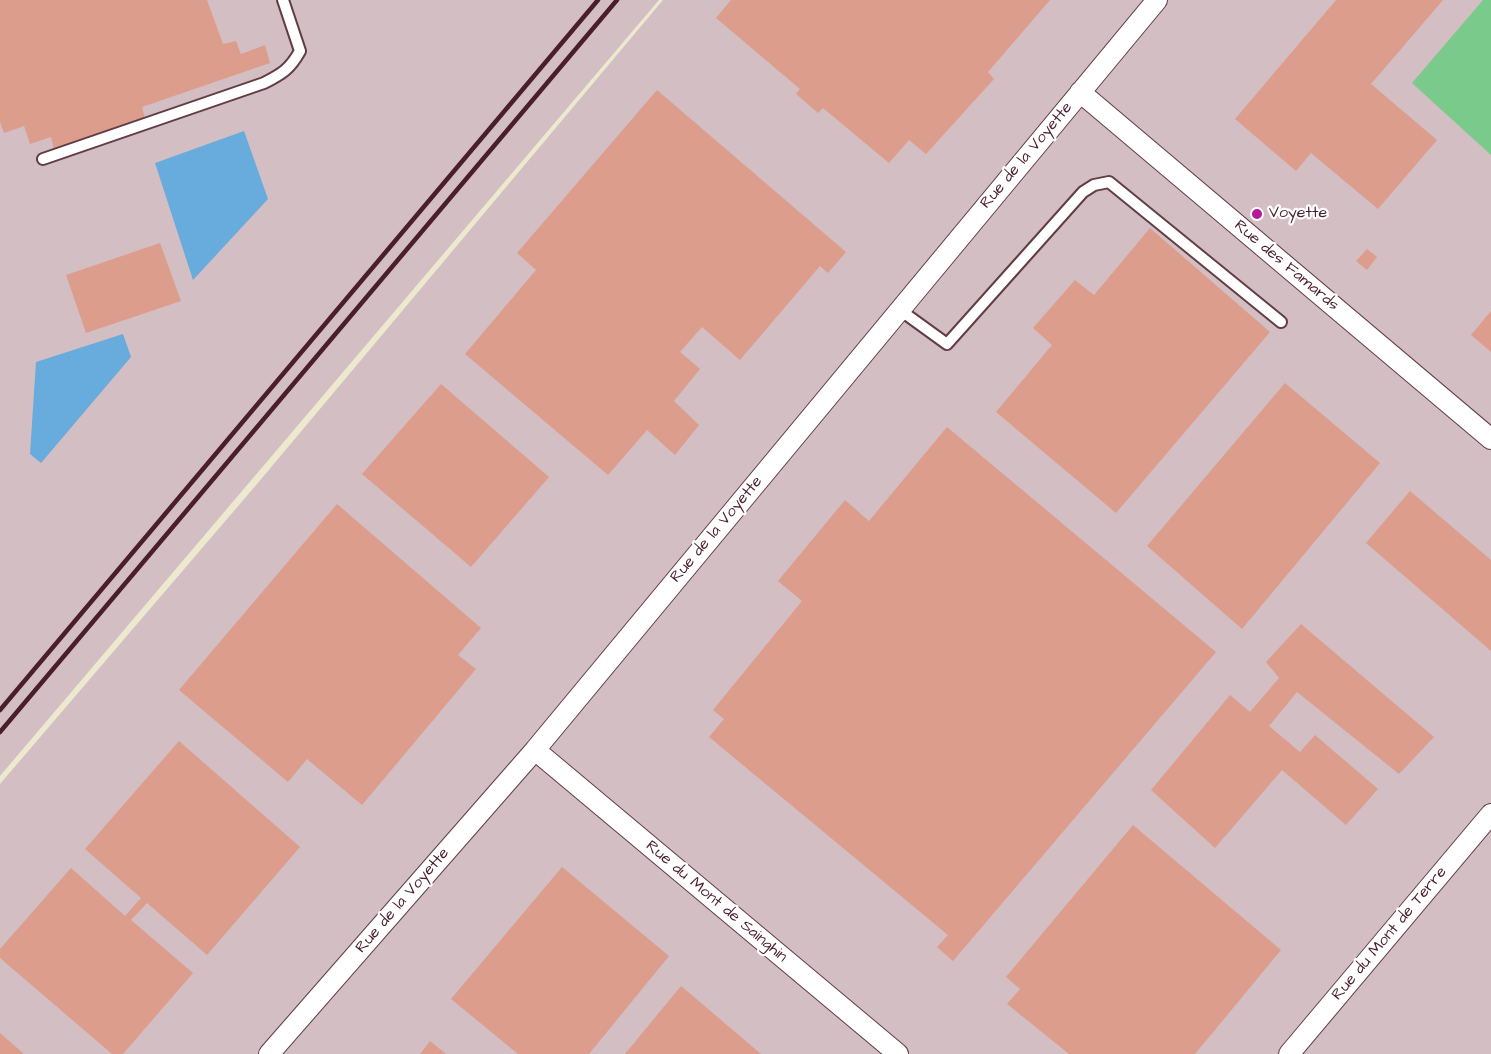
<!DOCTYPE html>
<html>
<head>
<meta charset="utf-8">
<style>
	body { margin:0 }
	canvas { display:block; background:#ede9cf }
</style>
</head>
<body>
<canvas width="1491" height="1054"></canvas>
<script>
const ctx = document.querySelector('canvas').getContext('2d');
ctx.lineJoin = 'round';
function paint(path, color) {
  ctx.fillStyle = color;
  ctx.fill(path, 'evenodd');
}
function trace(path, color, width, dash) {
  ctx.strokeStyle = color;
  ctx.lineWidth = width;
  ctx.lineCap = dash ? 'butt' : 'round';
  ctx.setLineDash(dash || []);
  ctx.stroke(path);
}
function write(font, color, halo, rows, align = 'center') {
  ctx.font = font + ' "Architects Daughter",sans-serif';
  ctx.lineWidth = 4.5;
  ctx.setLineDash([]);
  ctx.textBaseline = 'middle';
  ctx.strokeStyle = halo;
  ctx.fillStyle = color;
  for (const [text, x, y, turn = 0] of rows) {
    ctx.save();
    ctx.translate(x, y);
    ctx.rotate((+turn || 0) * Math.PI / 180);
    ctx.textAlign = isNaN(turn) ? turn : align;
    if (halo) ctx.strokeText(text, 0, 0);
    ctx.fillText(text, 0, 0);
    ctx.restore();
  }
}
paint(new Path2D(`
	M0 0H659L0 776Z
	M663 0H1491V1054H0V784L257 484Z`), '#d2bec3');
paint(new Path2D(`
	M1483 0H1491V155L1412 83Z`), '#7aca8b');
paint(new Path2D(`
	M244 131 268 199 193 280 155 163Z
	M123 334 131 357 41 463 30 454 36 362Z`), '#68acdd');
paint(new Path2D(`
	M0 0H207L223 44 236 41 241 54 265 45 270 63 142 107 145 118 54 150 51 137 30 144 24 126 4 133 0 122Z
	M731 0H1050L988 72 994 79 926 154 909 140 889 163 823 108 818 113 796 94 800 89 716 18Z
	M1336 0H1443L1371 84 1437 140 1378 209 1311 153 1296 171 1235 119Z
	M657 90 846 252 828 273 820 266 740 360 702 327 680 352 700 369 674 401 699 425 675 455 647 430 608 475 465 354 536 270 517 253Z
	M1150 228 1270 332 1116 513 996 412 1052 345 1033 328 1075 280 1094 295Z
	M160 243 181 301 86 333 66 275Z
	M1367 249 1377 257 1367 270 1356 261Z
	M1491 311V352L1471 335Z
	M1285 383 1380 463 1242 629 1147 546Z
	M441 384 549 477 471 567 362 474Z
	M947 427 1216 652 953 961 937 947 948 935 709 737 724 719 713 710 802 601 778 581 845 500 869 521Z
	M1410 491 1491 560V651L1366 543Z
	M337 504 481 628 458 655 476 669 362 805 307 759 288 782 179 690Z
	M1301 624 1434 737 1399 774 1297 692 1269 726 1300 752 1315 735 1378 789 1346 825 1282 770 1215 848 1151 790 1230 695 1250 712 1279 678 1266 662Z
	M179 741 300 847 207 955 147 903 131 920 193 973 123 1054H112L0 958V949L71 868 125 916 141 898 85 849Z
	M1133 825 1281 950 1195 1054H1069L1007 1004 1020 989 1006 977Z
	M562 867 669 956 589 1054H518L451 999Z
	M681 986 761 1054H625Z
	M0 1033 24 1054H0Z
	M430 1041 446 1054H420Z`), '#dd9d8c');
const lane = new Path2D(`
	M43 159 264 83C282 74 290 69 300 51L283 0
	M900 310 947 344 1083 192 1094 185 1109 182 1281 322`);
const street = new Path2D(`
	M1080 92 1491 439
	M535 750 898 1054
	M269 1054 535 750 1157 0
	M1289 1054 1491 814`);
trace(lane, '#623d44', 14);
trace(street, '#623d44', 22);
trace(lane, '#fff', 10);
trace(street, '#fff', 20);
trace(new Path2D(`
	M0 710 598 0
	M0 732 617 0`), '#4a1f2b', 4.5);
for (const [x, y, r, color] of [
	[1257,214,6,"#b5179e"]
]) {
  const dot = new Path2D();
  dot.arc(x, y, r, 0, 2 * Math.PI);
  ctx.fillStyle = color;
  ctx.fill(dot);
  trace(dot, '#fff', 2);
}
write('16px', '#4a1f2b', '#fff', [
	["Rue de la Voyette",1027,156,-50],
	["Rue des Famards",1286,266,40],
	["Rue de la Voyette",717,530,-50],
	["Rue de la Voyette",403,901,-49],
	["Rue du Mont de Sainghin",716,902,40],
	["Rue du Mont de Terre",1390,934,-50]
]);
write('16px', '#4a1f2b', '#fff', [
	["Voyette",1269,214]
], 'left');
</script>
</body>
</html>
